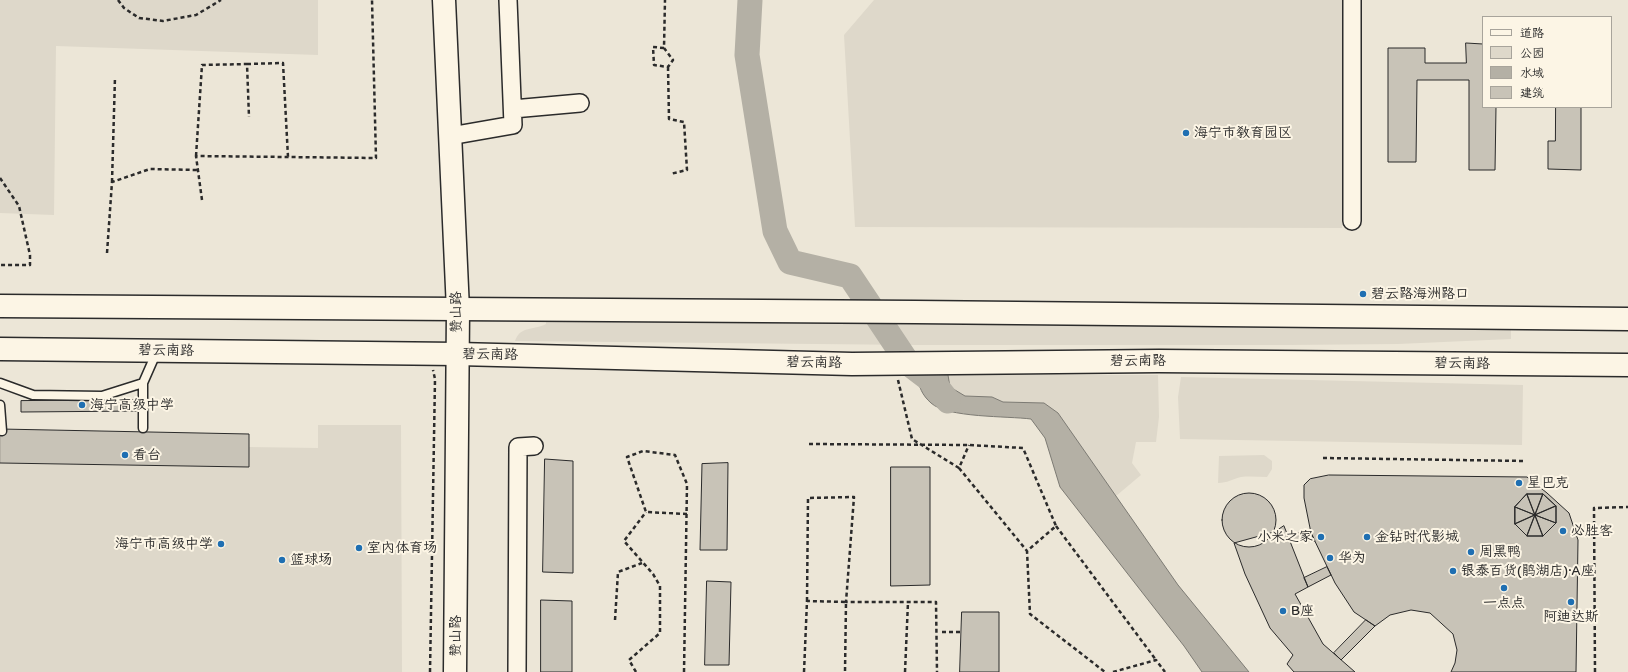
<!DOCTYPE html>
<html>
<head>
<meta charset="utf-8">
<style>
	body { margin:0 }
	#map { position:relative; width:1628px; height:672px; overflow:hidden; background:#fcf5e5; font-family:Itim,"LXGW WenKai TC",sans-serif }
	canvas { display:block }
	.legend { position:absolute; left:1482px; top:16px; width:130px; height:92px; box-sizing:border-box; background:#fcf5e5; border:1px solid #a8a49b; margin:0; padding:5px 7px; list-style:none; font-size:12px; color:#2b2b2b }
	.legend li { display:flex; align-items:center; gap:8px; height:20px }
	.legend b { width:20px; border:1px solid #a8a49b }
</style>
</head>
<body>
<div id="map">
<canvas width="1628" height="672"></canvas>
<ul class="legend">
<li><b style="height:5px;background:#fcf5e5"></b>道路</li>
<li><b style="height:11px;background:#ded8ca"></b>公园</li>
<li><b style="height:11px;background:#b4b0a5"></b>水域</li>
<li><b style="height:11px;background:#c8c3b7"></b>建筑</li>
</ul>
</div>
<script>
const ctx = document.querySelector('canvas').getContext('2d');
ctx.lineJoin = 'round';
function paint(path, color) {
  ctx.fillStyle = color;
  ctx.fill(path, 'evenodd');
}
function trace(path, color, width, dash) {
  ctx.strokeStyle = color;
  ctx.lineWidth = width;
  ctx.lineCap = dash ? 'butt' : 'round';
  ctx.setLineDash(dash || []);
  ctx.stroke(path);
}
function write(font, color, halo, rows, align = 'center') {
  ctx.font = font + ' Itim,"LXGW WenKai TC",sans-serif';
  ctx.lineWidth = 4;
  ctx.setLineDash([]);
  ctx.textBaseline = 'middle';
  ctx.strokeStyle = halo;
  ctx.fillStyle = color;
  for (const [text, x, y, turn = 0] of rows) {
    ctx.save();
    ctx.translate(x, y);
    ctx.rotate((+turn || 0) * Math.PI / 180);
    ctx.textAlign = isNaN(turn) ? turn : align;
    if (halo) ctx.strokeText(text, 0, 0);
    ctx.fillText(text, 0, 0);
    ctx.restore();
  }
}
paint(new Path2D(`
	M0 0H1628V672H0ZM1483 17H1611V107H1483Z`), '#ece6d7');
paint(new Path2D(`
	M0 0H318V55L56 46 54 215 0 213Z
	M874 0H1343L1342 228 855 227 844 35Z
	M546 321 1102 326 1511 328V339L1398 344 1287 345H917L515 341C521 325 533 331 546 324Z
	M948 375H1158L1159 417 1156 442H1136L1132 463 1141 475 1116 496 1058 413 1044 403 1003 402 992 397 965 396 950 387Z
	M1181 377 1523 385 1522 445 1180 439 1178 397Z
	M318 425H401L402 672H0V463L249 467V447L318 448Z
	M1264 455 1272 461V469L1267 477C1258 477 1250 476 1241 477 1233 479 1227 483 1218 483L1219 456Z`), '#ded8ca');
const water = new Path2D(`
	M948 375 950 387 965 396 992 397 1003 402 1044 403 1058 413 1178 585 1249 672H1202L1184 646 1060 487 1045 438 1031 419C1008 416 947 418 931 403 922 395 919 387 917 376Z`);
paint(water, '#b4b0a5');
trace(water, '#7d7b74', 1);
trace(new Path2D(`
	M750 0 747 55 775 231 790 262 850 276 908 363 933 382 948 401`), '#b4b0a5', 25);
const building = new Path2D(`
	M1466 43 1483 44V107H1496L1495 170H1469V80H1417L1416 162H1388V48H1425V63H1466Z
	M1556 107H1581V170L1548 169V141H1555Z
	M140 400V411L21 412V401Z
	M0 429 249 434V467L0 463Z
	M545 459 573 461V573L543 572Z
	M728 463 727 550H700L702 464Z
	M891 467H930V585L891 586Z
	M1329 475 1527 477 1547 493 1569 513 1578 540 1576 672H1451L1455 663 1457 650 1453 634 1430 613 1411 610 1390 615 1375 626 1354 612 1335 583 1311 533 1304 498V485L1310 479Z
	M1222 520a27 27 0 1 1 54 0a27 27 0 1 1-54 0Z
	M1527 494H1543L1556 506V523L1543 536H1527L1515 524V507Z
	M1527 494H1543L1535 515Z
	M1527 494 1535 515 1515 507Z
	M1543 494 1556 506 1535 515Z
	M1556 506V523L1535 515Z
	M1515 507 1535 515 1515 524Z
	M1535 515 1556 523 1543 536Z
	M1535 515 1543 536H1527Z
	M1535 515 1527 536 1515 524Z
	M1284 526 1308 587 1295 594 1323 644 1355 672H1294L1287 664 1293 655 1270 628 1245 574 1234 543 1274 532Z
	M1287 533H1311L1315 541H1290Z
	M1327 567 1331 575 1308 587 1304 578Z
	M707 581 731 582 729 665H705Z
	M541 600 572 601V672H541Z
	M962 612H999V672H960Z
	M1366 620 1375 626 1341 660 1334 653Z`);
paint(building, '#c8c3b7');
trace(building, '#2b2b2b', 1);
const lane = new Path2D(`
	M0 383 33 395 102 396 143 383 154 358 158 353
	M0 405 2 431
	M143 428V383`);
const street = new Path2D(`
	M1352 0V221
	M513 109 580 103
	M450 136 513 125 508 0
	M517 672 518 447 534 446`);
const secondary = new Path2D(`
	M444 0 458 310 455 672`);
const primary = new Path2D(`
	M0 306 915 312 1628 319
	M0 349 458 354 852 364 1159 361 1628 365`);
trace(lane, '#2b2b2b', 11);
trace(street, '#2b2b2b', 20);
trace(secondary, '#2b2b2b', 25);
trace(primary, '#2b2b2b', 25);
trace(new Path2D(`
	M118 0 124 8 139 18 163 21 196 15 221 0
	M664 48 653 47 654 65 668 67 673 60 664 48 665 0
	M247 64 283 63 288 157
	M668 67 669 119 684 122 687 170 670 174
	M196 156 202 65 247 64 249 117
	M0 178 19 206 30 255V265H0
	M112 182 115 77
	M202 200 196 156 376 158 372 0
	M107 253 112 182 150 169 198 170
	M898 380 912 439 959 468 969 445
	M809 444 969 445 1023 448 1056 526 1027 551 1030 614 1105 672
	M1323 458 1526 461
	M959 468 1027 551
	M1056 526 1156 660
	M807 601 808 498 854 497 846 602H936L937 672
	M615 620 618 572 642 563
	M942 632H961
	M430 672 435 379 433 370
	M636 672 629 660 660 633V586L653 574 624 541 646 512
	M684 672 687 484 675 455 643 451 627 457 646 512 687 514
	M804 672 807 601 846 602 845 672
	M905 672 908 602
	M1113 672 1156 660 1165 672
	M1595 672 1594 508 1628 507`), '#2b2b2b', 2.5, [4, 3]);
trace(lane, '#fcf5e5', 8);
trace(street, '#fcf5e5', 17);
trace(secondary, '#fcf5e5', 22);
trace(primary, '#fcf5e5', 22);
for (const [x, y, r, color] of [
	[1186,133,4,"#1f6fb2"],
	[1363,294,4,"#1f6fb2"],
	[82,405,4,"#1f6fb2"],
	[125,455,4,"#1f6fb2"],
	[1519,483,4,"#1f6fb2"],
	[1563,531,4,"#1f6fb2"],
	[1321,537,4,"#1f6fb2"],
	[1367,537,4,"#1f6fb2"],
	[221,544,4,"#1f6fb2"],
	[359,548,4,"#1f6fb2"],
	[1471,552,4,"#1f6fb2"],
	[1330,558,4,"#1f6fb2"],
	[282,560,4,"#1f6fb2"],
	[1453,571,4,"#1f6fb2"],
	[1504,588,4,"#1f6fb2"],
	[1571,602,4,"#1f6fb2"],
	[1283,611,4,"#1f6fb2"]
]) {
  const dot = new Path2D();
  dot.arc(x, y, r, 0, 2 * Math.PI);
  ctx.fillStyle = color;
  ctx.fill(dot);
  trace(dot, '#fcf5e5', 1.5);
}
write('14px', '#2b2b2b', '#fcf5e5', [
	["海宁市教育园区",1194,133],
	["碧云路海洲路口",1371,294],
	["海宁高级中学",90,405],
	["看台",133,455],
	["星巴克",1527,483],
	["必胜客",1571,531],
	["小米之家",1313,537,"right"],
	["金钻时代影城",1375,537],
	["海宁市高级中学",213,544,"right"],
	["室内体育场",367,548],
	["周黑鸭",1479,552],
	["华为",1338,558],
	["篮球场",290,560],
	["银泰百货(鹃湖店)·A座",1461,571],
	["一点点",1504,603,"center"],
	["B座",1291,611],
	["阿迪达斯",1571,617,"center"]
], 'left');
write('14px', '#2b2b2b', '#fcf5e5', [
	["赞山路",457,312,-91],
	["碧云南路",166,351,1],
	["碧云南路",490,355,1],
	["碧云南路",1138,361],
	["碧云南路",814,363,1],
	["碧云南路",1462,364,1],
	["赞山路",456,636,-90]
]);
</script>
</body>
</html>
